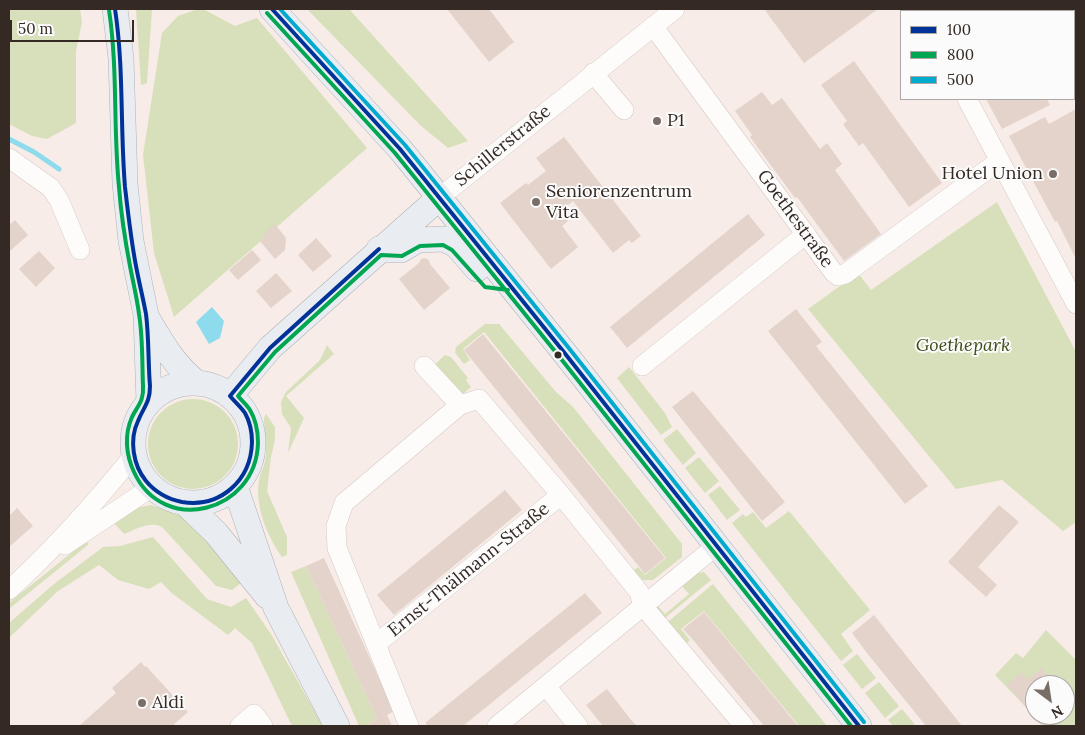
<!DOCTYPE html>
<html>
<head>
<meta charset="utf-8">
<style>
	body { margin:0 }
	#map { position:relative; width:1085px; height:735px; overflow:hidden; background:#f7ece7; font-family:Lora,serif }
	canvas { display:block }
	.frame { position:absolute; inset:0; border:10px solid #352923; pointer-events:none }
	.legend { position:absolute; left:900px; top:10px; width:175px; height:90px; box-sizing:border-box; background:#fbfbfb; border:1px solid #aca7a5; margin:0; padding:6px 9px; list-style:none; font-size:15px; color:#352923 }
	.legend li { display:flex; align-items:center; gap:10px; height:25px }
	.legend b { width:25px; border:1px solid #aca7a5 }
	.north { position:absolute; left:1025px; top:675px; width:50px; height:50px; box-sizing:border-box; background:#fbfbfb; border:1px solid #aca7a5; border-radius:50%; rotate:149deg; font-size:14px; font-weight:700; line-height:20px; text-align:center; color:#352923 }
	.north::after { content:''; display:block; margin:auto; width:18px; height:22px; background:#796d68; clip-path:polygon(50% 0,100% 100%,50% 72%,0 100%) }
	.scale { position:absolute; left:10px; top:20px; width:124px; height:22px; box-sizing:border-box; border:2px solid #352923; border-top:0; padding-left:6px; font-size:15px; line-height:18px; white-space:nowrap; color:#352923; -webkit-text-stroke:4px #fbfbfb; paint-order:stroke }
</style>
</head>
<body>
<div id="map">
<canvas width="1085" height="735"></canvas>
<div class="frame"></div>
<ul class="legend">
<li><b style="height:6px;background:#039"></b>100</li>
<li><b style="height:6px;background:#00a651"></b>800</li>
<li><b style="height:6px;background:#00a9ce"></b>500</li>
</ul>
<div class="north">N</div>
<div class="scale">50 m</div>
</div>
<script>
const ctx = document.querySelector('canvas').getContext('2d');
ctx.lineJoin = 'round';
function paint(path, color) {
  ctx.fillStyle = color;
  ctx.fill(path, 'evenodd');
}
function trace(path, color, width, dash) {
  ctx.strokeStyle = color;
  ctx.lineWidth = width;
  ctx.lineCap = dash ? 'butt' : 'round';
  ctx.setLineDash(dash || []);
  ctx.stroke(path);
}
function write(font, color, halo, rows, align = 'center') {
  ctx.font = font + ' Lora,serif';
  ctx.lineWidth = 4;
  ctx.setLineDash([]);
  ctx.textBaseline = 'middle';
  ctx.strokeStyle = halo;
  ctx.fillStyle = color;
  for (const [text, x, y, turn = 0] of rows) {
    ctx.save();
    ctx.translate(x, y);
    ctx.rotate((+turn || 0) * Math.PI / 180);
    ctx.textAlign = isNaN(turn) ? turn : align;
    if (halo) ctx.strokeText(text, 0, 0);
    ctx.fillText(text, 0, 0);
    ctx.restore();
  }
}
paint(new Path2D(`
	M9 9H80L82 22 76 51V123L47 139 32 136 9 124Z
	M136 9H152L147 83 141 85Z
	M198 9H203L235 26 257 18 367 148 174 317 154 253 143 155 162 33 178 16Z
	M307 9H349L468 141 448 148 420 125Z
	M997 202 1076 352V522L1063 531 1002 480 956 489 808 309 858 273 871 290Z
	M485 324H499L556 392 573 407 682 544V557L653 580H643L633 571 638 567 645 575 666 558 484 332 463 349 470 360 464 364 455 353 456 347Z
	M327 345 334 354 286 396 304 418 288 453 291 428 282 414 281 402 286 392 320 360Z
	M445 355 451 357 468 378 466 380 471 387 463 394 455 392 432 367Z
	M629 367 665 413 672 427 661 435 617 378Z
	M148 444a45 45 0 1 1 90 0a45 45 0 1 1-90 0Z
	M266 414 275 427V439L271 457 267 491 287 537V555L282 557C267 536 253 503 260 476 261 471 264 467 265 461 268 449 264 432 264 418Z
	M677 429 696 453 683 465 663 440Z
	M699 457 719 481 705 493 685 468Z
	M720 486 740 510 727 520 708 495Z
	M151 505 187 517 241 583 232 590 216 586 162 527C149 521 137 529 124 534L114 523 135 508Z
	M789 511 870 610 841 634 853 651 841 661 732 523 743 514 746 517 753 512 766 528Z
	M153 537 207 599 231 607 246 598 271 634 323 726H292L252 643 235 628 228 635 173 594 161 582 149 589 118 580 99 565 58 591 9 638V623L54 584 103 547 120 546Z
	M86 541 89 544 9 609V603Z
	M306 566 377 719 369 723 370 726H359L291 572Z
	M704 572 711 580 665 618 656 607 657 605 665 614 689 594 681 585 695 574Z
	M713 584 827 726H799L704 611 681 629 690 640 687 643 683 642 669 626V621Z
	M1046 630 1076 660V726H1044L995 675 1016 653 1023 658ZM1035 685H1065V715H1035Z
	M857 654 876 678 862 689 843 665Z
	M879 682 899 706 885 718 865 693Z
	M902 709 916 726H893L888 720Z`), '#d7e0ba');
paint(new Path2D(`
	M212 307 224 321 220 338 209 344 196 322Z`), '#8ddbec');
trace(new Path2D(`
	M9 139 34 152 59 169`), '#8ddbec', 5);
paint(new Path2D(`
	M447 9H489L514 42 489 62Z
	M764 9H878L804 63Z
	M963 9H1014L1013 11H964Z
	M854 61 942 183 909 207 863 143 859 146 843 124 847 121 821 85Z
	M762 92 772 105 782 98 820 149 827 143 842 164 835 170 881 234 844 261 797 197 795 198 750 137 752 135 735 111Z
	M986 99H1047L1050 105 1002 129Z
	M1076 109V259L1057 221 1055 222 1009 136 1045 117 1049 124Z
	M564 137 641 236 632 243 629 240 613 253 573 201 560 211 568 221 562 226 578 247 551 269 500 203 526 183 528 185 546 171 536 158Z
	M748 214 765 235 627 348 610 327Z
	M15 220 28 235 10 251 9 225Z
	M275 224 286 238 285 250 275 259 260 241 266 236 264 234Z
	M316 238 332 256 313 272 298 255Z
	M252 250 261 260 238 280 229 270Z
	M39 251 55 268 36 287 19 269Z
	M425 258 429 260 430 264 450 288 424 310 399 279 419 263 421 259Z
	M276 273 292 291 271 308 256 291Z
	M796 309 822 342 816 346 928 486 905 504 768 331Z
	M483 334 665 558 645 574 464 350Z
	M693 391 785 502 762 521 672 407Z
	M505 490 522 510 394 615 377 595Z
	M999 505 1019 522 978 567 997 585 986 597 948 562Z
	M17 508 33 526 9 547V516Z
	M324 558 394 711 387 715 392 726H370L369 723 377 719 306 566Z
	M585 593 602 613 463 726H428L425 723Z
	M704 612 798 726H764L694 641 683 629Z
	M874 615 962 726H926L867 653 852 633Z
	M141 662 145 667 146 666 188 712 172 726H79L116 693 112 688Z
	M1041 668 1056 685H1035V715H1052L1041 725 1007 685 1022 672 1028 680Z
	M607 689 632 721 637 726H603L586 705Z`), '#e4d3ca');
const minor = new Path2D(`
	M929 9 930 11
	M653 26 834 273 838 276 845 274 999 161
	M593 73 624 110
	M967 99 1076 304
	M9 158 51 188 59 200 80 250
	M439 198 675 9
	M424 366 460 405 479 399 561 495 639 592 643 606 744 726
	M642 366 806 234
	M65 545 152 487
	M9 590C55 548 95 503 134 455
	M376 644 561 495
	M546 686 578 726
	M240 726 254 714 263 726
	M409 726 337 548 336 526 344 503 460 405
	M497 726 716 546`);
const major = new Path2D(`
	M115 9 121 58 125 184 131 241 146 315 149 402
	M272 9 400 149 563 351 859 726
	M379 249 401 250 418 240 444 239 456 245 477 269
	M147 318C162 343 174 365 197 383
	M133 443a60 60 0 1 1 120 0a60 60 0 1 1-120 0Z
	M230 396 270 348 439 198
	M235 486 276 608 337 726
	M185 503 216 533 267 596`);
trace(minor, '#d4c9c4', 20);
trace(major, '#afb3b9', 26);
trace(minor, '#fefcfb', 19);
trace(major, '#e9edf1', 25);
trace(new Path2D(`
	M115 9C124 68 120 127 125 187 128 213 131 240 136 266 139 282 143 298 146 314 149 337 148 362 150 386 150 403 144 406 138 421 129 440 133 465 146 481 156 493 167 499 182 502 220 508 251 481 252 442 252 433 250 422 245 413 241 407 235 402 230 396
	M272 9 400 149 563 351 859 726
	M230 396 270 348 379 249`), '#039', 4);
trace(new Path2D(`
	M109 10C118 69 113 128 119 187 121 214 125 240 130 266 133 282 137 298 139 314 143 338 142 363 143 386 144 401 138 405 132 417 124 435 126 455 134 472 163 536 256 513 258 443 258 432 256 420 250 410 247 405 242 401 238 396L275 352 381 255 402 256 420 246 443 245 452 250 485 287 508 290
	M267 13 395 153 558 355 851 726`), '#00a651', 4);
trace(new Path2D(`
	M280 9 405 145 568 347 864 722`), '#00a9ce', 4);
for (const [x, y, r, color] of [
	[657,121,5,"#796d68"],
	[1053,174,5,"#796d68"],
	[536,202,5,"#796d68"],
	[558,355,4.5,"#352923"],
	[142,703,5,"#796d68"]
]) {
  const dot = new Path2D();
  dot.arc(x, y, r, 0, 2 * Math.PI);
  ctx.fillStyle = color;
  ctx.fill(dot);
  trace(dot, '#fbfbfb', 2);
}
write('18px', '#352923', '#fbfbfb', [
	["P1",667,121],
	["Hotel Union",1043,174,"right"],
	["Seniorenzentrum",546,192],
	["Vita",546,213],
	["Aldi",152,703]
], 'left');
write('18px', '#352923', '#fbfbfb', [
	["Schillerstraße",503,146,-39],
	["Goethestraße",795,219,54],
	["Ernst-Thälmann-Straße",469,570,-39]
]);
write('italic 18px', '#3a4d14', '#fbfbfb', [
	["Goethepark",963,346]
]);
</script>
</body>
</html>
